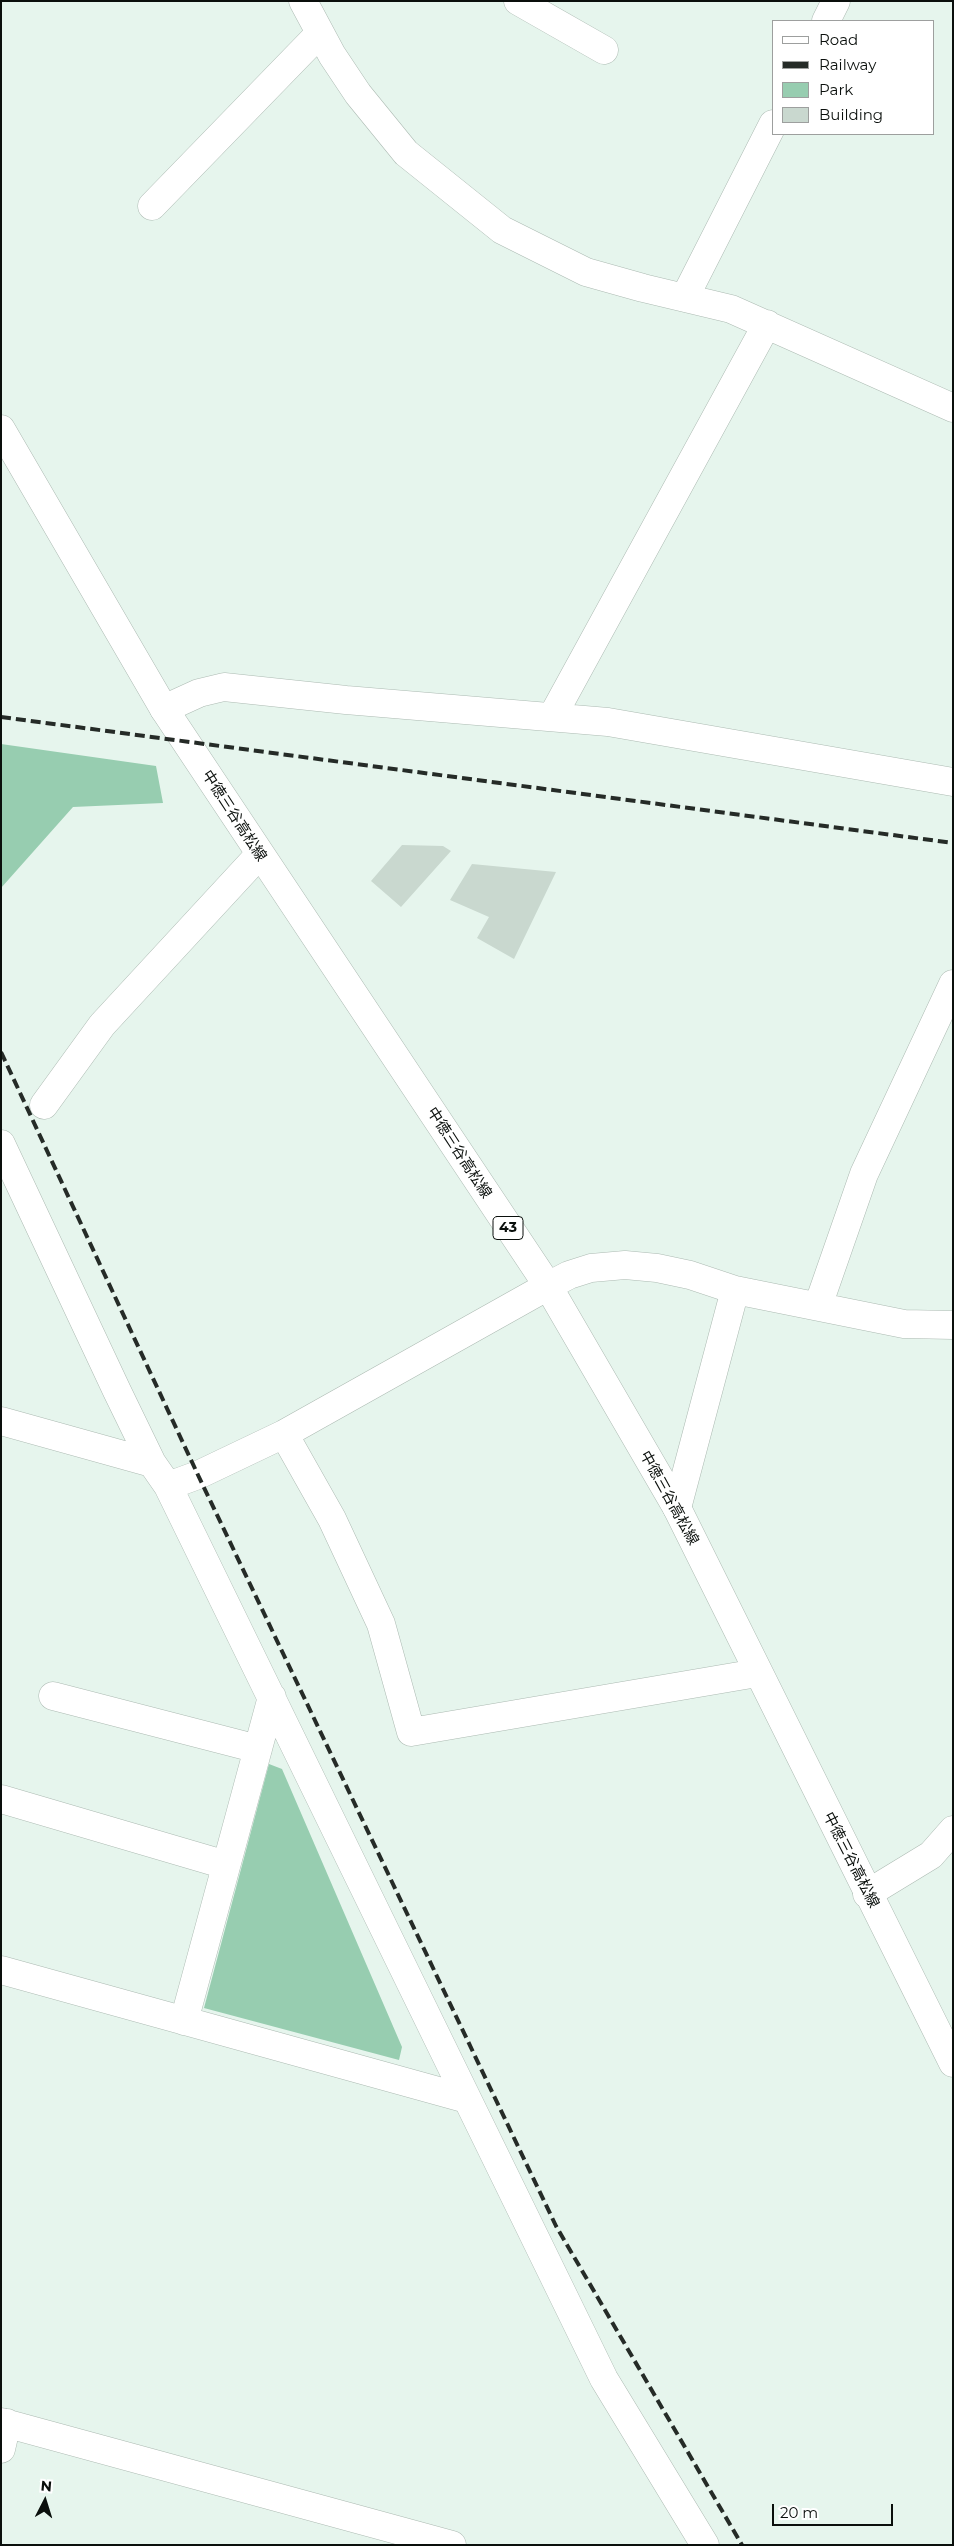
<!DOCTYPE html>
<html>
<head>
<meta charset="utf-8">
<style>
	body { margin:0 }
	#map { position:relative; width:954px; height:2546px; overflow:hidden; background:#e6f5ed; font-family:Montserrat,sans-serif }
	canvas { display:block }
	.frame { position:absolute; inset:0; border:2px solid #0a0f0c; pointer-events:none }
	.legend { position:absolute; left:772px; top:20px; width:162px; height:115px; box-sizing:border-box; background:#fff; border:1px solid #9d9f9e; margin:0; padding:6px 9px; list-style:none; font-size:15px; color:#0a0f0c }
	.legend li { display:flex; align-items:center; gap:10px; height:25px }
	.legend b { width:25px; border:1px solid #9d9f9e }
	.north { position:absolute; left:20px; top:2476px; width:50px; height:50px; -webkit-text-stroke:4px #fff; paint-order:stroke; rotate:5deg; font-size:14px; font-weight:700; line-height:20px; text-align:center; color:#0a0f0c }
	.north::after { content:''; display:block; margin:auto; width:18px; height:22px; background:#0a0f0c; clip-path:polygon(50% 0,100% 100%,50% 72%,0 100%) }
	.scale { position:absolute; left:772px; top:2504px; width:121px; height:22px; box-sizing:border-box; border:2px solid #0a0f0c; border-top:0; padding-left:6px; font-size:15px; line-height:18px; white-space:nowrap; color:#0a0f0c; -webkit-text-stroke:4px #fff; paint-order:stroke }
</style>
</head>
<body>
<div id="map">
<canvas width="954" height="2546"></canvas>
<div class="frame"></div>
<ul class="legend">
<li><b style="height:6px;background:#fff"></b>Road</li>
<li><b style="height:6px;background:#252b27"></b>Railway</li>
<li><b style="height:14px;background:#97cdb0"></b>Park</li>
<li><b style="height:14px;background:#c9d8cf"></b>Building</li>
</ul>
<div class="north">N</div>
<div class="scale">20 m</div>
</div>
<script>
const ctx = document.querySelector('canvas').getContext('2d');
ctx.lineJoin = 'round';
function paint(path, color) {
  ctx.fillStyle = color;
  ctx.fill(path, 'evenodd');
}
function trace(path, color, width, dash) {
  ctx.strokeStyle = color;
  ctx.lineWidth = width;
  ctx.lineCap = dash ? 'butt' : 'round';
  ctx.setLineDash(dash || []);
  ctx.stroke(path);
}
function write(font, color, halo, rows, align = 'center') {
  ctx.font = font + ' Montserrat,"Noto Sans JP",sans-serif';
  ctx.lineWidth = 4;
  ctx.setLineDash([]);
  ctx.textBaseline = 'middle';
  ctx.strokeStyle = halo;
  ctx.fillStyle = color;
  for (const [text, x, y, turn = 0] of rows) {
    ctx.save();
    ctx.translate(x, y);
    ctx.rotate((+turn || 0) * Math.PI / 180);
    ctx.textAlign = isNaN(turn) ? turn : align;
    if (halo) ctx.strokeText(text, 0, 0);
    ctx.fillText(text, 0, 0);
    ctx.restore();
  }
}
paint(new Path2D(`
	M1 744 156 766 163 803 73 807 1 888Z
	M269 1764 282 1769 402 2047 399 2060 204 2008Z`), '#97cdb0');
paint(new Path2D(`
	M402 845 443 846 451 851 401 907 371 881Z
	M472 864 556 872 514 959 477 938 489 917 450 900Z`), '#c9d8cf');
const minor = new Path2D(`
	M303 1 332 55 358 94 406 153 502 230 586 272 643 288 731 309 953 408
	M518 1 604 50
	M826 21 836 1
	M152 206 320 33
	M685 297 773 124
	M164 709 199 693 224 687 346 700 608 722 953 782
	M552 717 767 324
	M44 1105 102 1025 259 855
	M1 1144 117 1391 152 1463 168 1486 604 2379 705 2545
	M818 1306 864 1174 953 984
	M1 1421 152 1463
	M284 1434 332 1519 381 1624 411 1732 757 1673
	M168 1486 198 1475 284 1434 548 1286 569 1275 591 1268 625 1265 657 1268 690 1275 735 1290 904 1324 953 1325
	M677 1508 735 1290
	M53 1696 258 1749
	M1 1799 226 1865
	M867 1894 931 1855 953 1830
	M1 1970 467 2099
	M184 2021 272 1697
	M1 2422 452 2545
	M1 2449 7 2423`);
const major = new Path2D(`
	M1 429 164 709 548 1286 677 1508 953 2063`);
trace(minor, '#acbab2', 29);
trace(major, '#acbab2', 29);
trace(minor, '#fff', 28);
trace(major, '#fff', 28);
trace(new Path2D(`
	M1 717 953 843
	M1 1052 198 1475 556 2226 742 2545`), '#252b27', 4, [10, 5]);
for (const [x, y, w] of [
	[508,1228,30]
]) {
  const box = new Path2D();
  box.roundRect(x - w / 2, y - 11.5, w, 23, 4);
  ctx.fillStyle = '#fff';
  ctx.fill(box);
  trace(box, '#0a0f0c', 1);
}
write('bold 14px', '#0a0f0c', null, [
	["43",508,1228]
]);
write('15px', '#0a0f0c', '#fff', [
	["中徳三谷高松線",234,816,57],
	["中徳三谷高松線",459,1153,57],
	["中徳三谷高松線",669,1498,61],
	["中徳三谷高松線",851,1860,63]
]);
</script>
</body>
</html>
